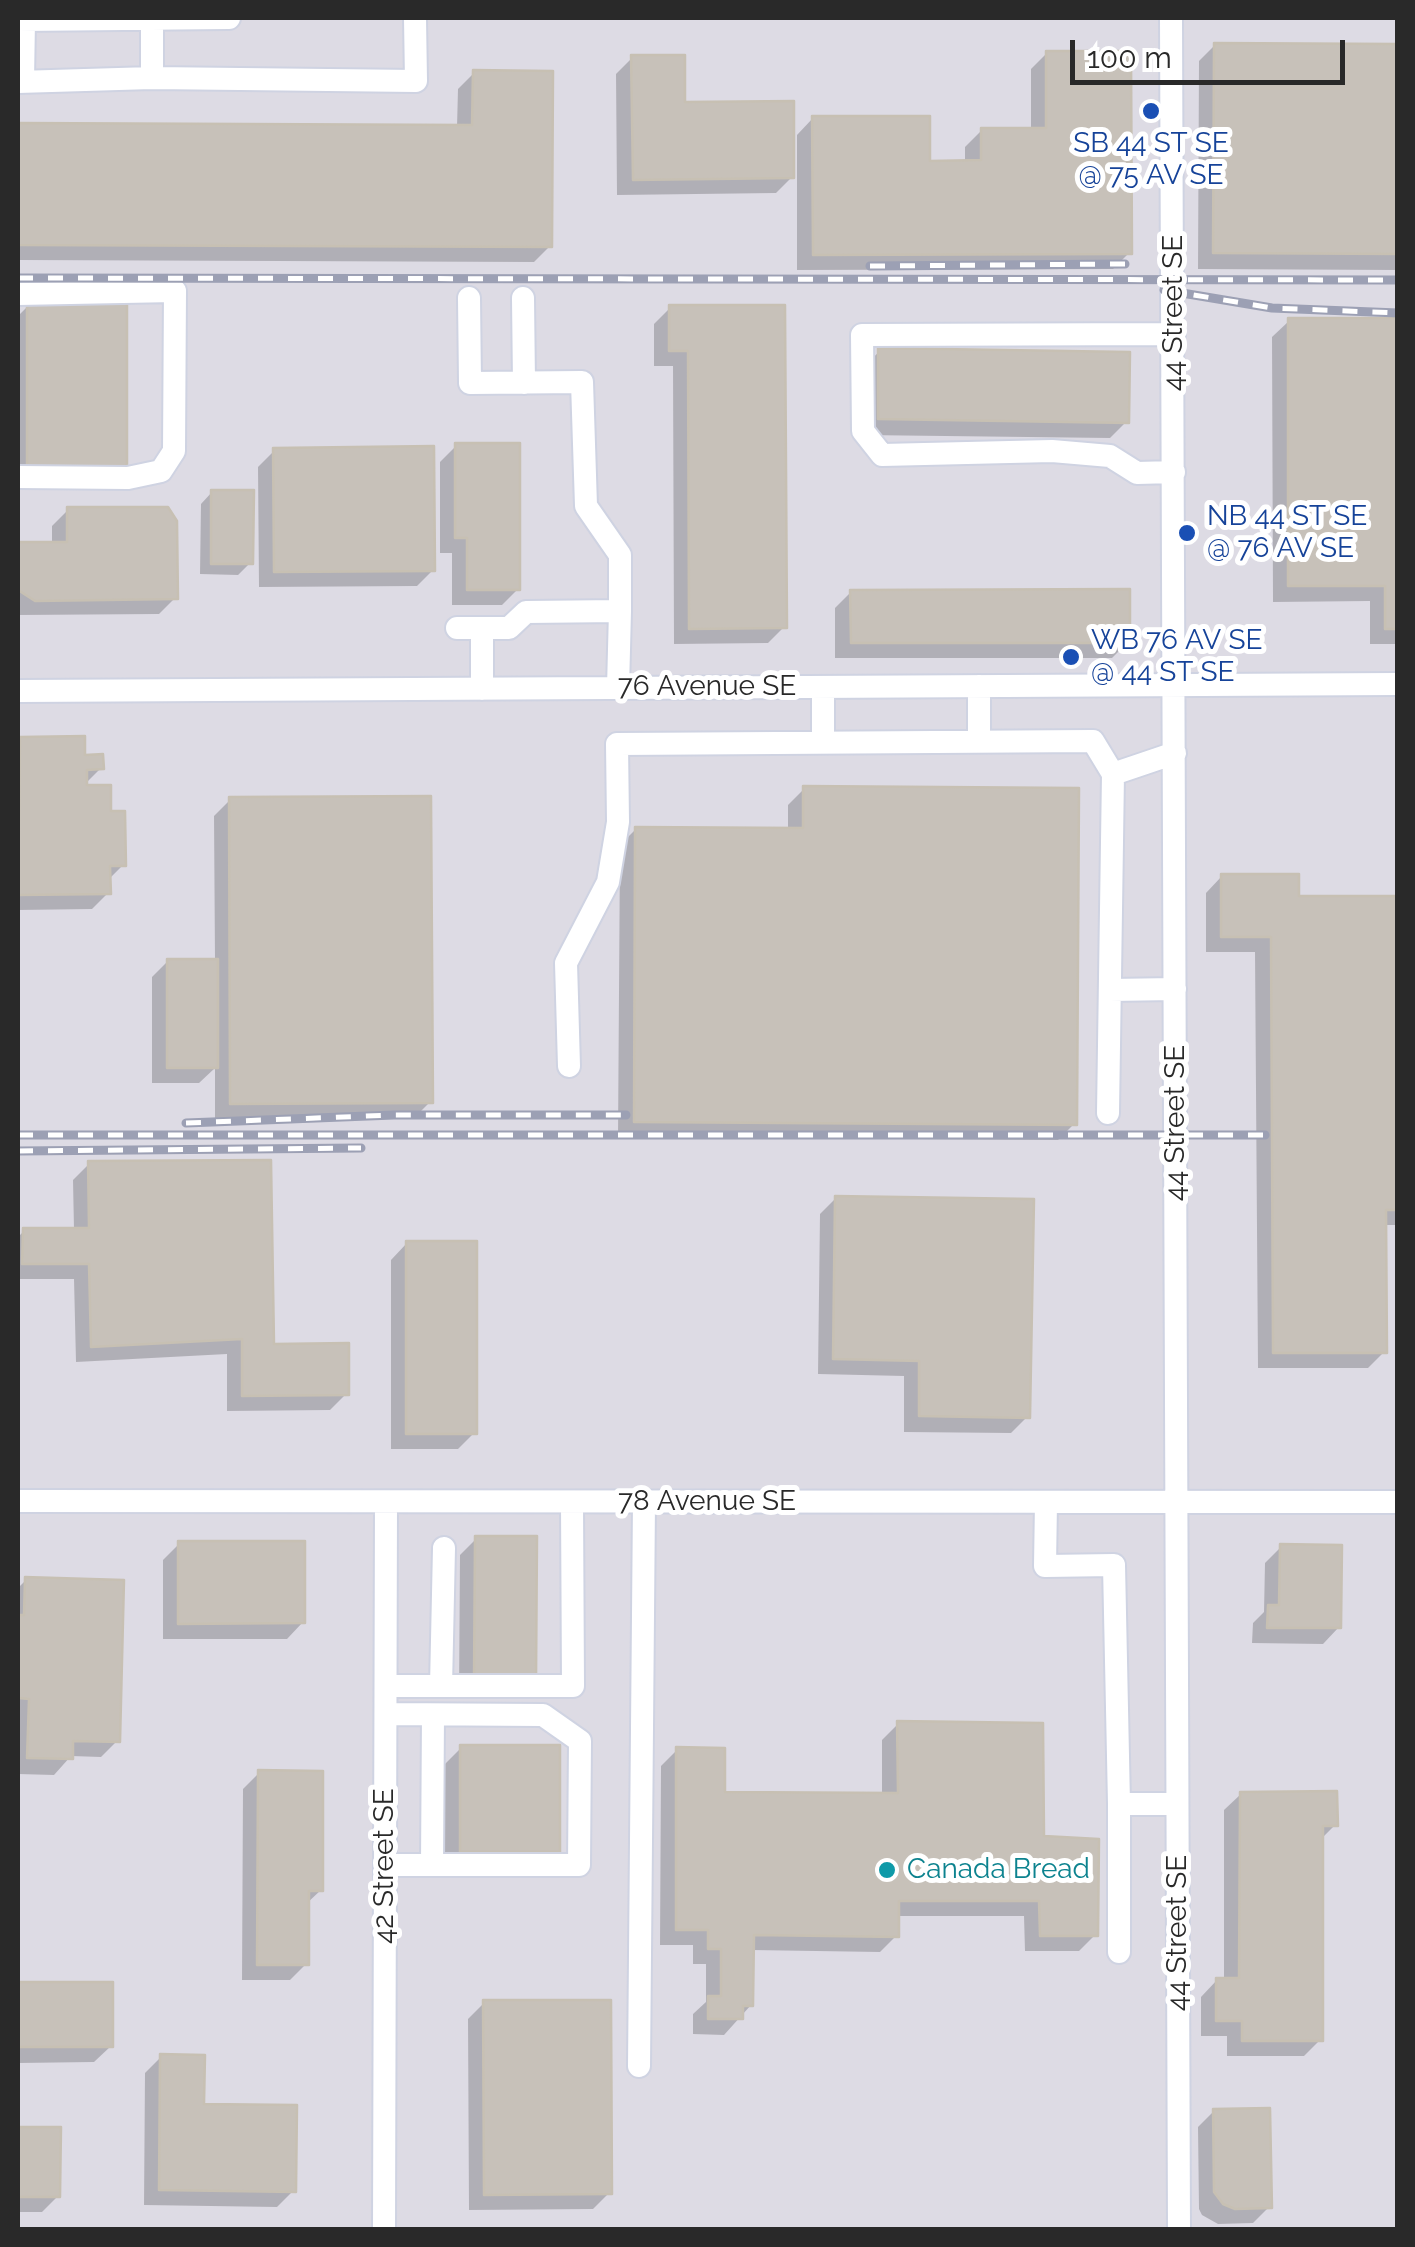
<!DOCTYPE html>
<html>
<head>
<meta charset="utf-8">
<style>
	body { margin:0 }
	#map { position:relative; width:1415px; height:2247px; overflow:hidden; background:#ece4d9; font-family:Raleway,sans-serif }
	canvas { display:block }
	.frame { position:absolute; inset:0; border:20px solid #292929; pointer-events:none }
	.scale { position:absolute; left:1070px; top:40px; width:275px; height:45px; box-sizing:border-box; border:5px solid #292929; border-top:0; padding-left:12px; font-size:30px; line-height:35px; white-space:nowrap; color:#292929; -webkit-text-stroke:8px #fff; paint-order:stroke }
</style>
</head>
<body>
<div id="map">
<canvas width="1415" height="2247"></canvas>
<div class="frame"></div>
<div class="scale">100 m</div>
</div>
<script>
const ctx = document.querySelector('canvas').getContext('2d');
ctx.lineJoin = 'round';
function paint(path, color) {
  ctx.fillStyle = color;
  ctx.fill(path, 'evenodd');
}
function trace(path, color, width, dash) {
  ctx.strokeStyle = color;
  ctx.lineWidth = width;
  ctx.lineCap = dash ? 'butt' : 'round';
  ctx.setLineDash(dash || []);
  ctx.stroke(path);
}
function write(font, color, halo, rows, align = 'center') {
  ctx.font = font + ' Raleway,sans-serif';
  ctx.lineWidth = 10;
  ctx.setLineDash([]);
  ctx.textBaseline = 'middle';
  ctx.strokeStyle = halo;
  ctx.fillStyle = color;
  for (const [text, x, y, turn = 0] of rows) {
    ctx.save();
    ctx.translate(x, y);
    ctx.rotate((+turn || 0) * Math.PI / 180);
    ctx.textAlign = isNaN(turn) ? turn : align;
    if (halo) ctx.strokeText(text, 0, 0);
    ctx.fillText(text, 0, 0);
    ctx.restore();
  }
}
paint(new Path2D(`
	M18 18H1397V2229H18Z`), '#dddbe4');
paint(new Path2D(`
	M1215 45 1398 46V270L1198 269 1199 61Z
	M1047 53 1129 253 1113 269 797 270V135L813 118 928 163H965V147L982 130H1031V69Z
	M632 58 683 104 792 177 776 193 617 195 616 74Z
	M474 73 550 246 534 262 18 260 19 125 457 127 458 89Z
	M124 305 18 487V316L28 306Z
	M783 307 784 627 768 643 674 644 673 366H654V324L670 308Z
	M1289 321H1398V644H1370V601L1273 602 1272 337Z
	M880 351 1126 422 1110 438 862 435 863 367Z
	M456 446 518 589 502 605H452V553H440V462Z
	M274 451 433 570 417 586 259 587 258 467Z
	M212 492 250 563 238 575 200 574 201 504Z
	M68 510 175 598 159 614 18 615V545H52V526Z
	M851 592 1128 642 1112 658H835V608Z
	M21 739 83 757 101 768 81 788 109 814 123 865 108 880V893L92 909 18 910V743Z
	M804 789 1074 1124 1058 1140 618 1137 620 845 636 829 788 830V805Z
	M230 800 430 1102 414 1118 215 1119V1068L199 1083H152V977L168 961H215L214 816Z
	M1222 876 1296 899 1398 898V1225H1384V1352L1368 1368H1258L1255 952H1206V893Z
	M89 1164 272 1346 346 1394 330 1410 227 1411V1354L76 1362 74 1279H18V1237L24 1231 74 1230 73 1180Z
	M836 1198 1027 1417 1011 1433 904 1432V1376L818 1374 820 1214Z
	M407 1243 474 1433 458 1449H391V1260Z
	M476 1539 534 1680 459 1695 460 1555Z
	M179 1544 303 1622 287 1639H163V1560Z
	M1281 1547 1339 1627 1323 1644 1252 1643 1253 1623 1264 1612 1265 1563Z
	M26 1580 117 1741 101 1757 71 1756 54 1775 18 1774V1588Z
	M898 1724 1042 1839 1095 1935 1079 1951H1025L1024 1916H896V1936L880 1952 751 1950V2005L724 2035 693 2034V2014L706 2002V1964H693V1945H660L661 1766 677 1750 722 1794 882 1796V1740Z
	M461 1748 558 1851 542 1867H445V1764Z
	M259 1773 321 1890 306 1904V1964L290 1980H242L243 1789Z
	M1241 1794 1335 1825 1321 1839 1320 2040 1304 2056H1227V2036H1201V1997L1217 1980H1224V1810Z
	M18 1984H110L111 2046 94 2062 18 2063Z
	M484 2003 609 2193 593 2209 469 2210 468 2019Z
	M161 2057 202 2107 293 2191 277 2207 144 2205 145 2073Z
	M1214 2111 1269 2207 1253 2223 1218 2224 1202 2215 1199 2209 1198 2127Z
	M18 2129 58 2130V2196L42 2212H18Z`), '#0003');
const building = new Path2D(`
	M1214 43 1398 44V254L1213 253Z
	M1046 51H1131L1132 254 813 255 812 116H930V161L981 160V128H1046Z
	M631 55H685V102L794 101V178L633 180Z
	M473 70 553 71 552 247 18 245V123L472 125Z
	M27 303H127V472H27Z
	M669 305H785L787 628 689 629 688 351H669Z
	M1288 318H1398V629H1385V586H1288Z
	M878 348 1130 352 1129 423 878 419Z
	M455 443H520V590H467V538H455Z
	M434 446 435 571 274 572 273 448Z
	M211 490H254L253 564H211Z
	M67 507H168L177 521 178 599 35 601 18 590V542H67Z
	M1130 589V643H851L850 590Z
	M85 736V755L103 754 104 769 87 770V785H111V811H125L126 866H110L111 894 18 895 20 737Z
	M803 786 1079 788 1077 1125 634 1122 635 827 803 828Z
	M431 796 433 1103 230 1104 229 797Z
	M1221 874H1299V896H1398V1210H1386L1387 1353H1273L1271 937H1221Z
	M167 959H218V1068H167Z
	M271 1160 274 1344 349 1343V1395L242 1396V1339L91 1347 89 1264H22L23 1228H89L88 1161Z
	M835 1196 1034 1199 1030 1418 919 1416V1361L833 1359Z
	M406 1241H477V1434H406Z
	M475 1536H537L536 1681 474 1680Z
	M178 1541H305V1623L178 1624Z
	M1280 1544 1342 1545 1341 1628H1267L1268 1605H1279Z
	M25 1577 124 1580 120 1742 73 1741V1759L27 1758 29 1699 18 1698V1615H24Z
	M897 1721 1043 1723 1044 1836 1099 1839 1098 1936H1040L1039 1901H899V1937L754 1935 753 2006H743V2019H708V1996H721V1949H708V1930H676V1747L725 1748V1792L898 1793Z
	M460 1745H560V1852H460Z
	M258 1770 323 1771V1891H309V1965H257Z
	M1337 1791 1338 1826H1323V2041H1242V2021H1216V1978H1239L1240 1792Z
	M18 1982H113V2047H18Z
	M483 2000H611L612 2194 484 2195Z
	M160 2054 205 2055 204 2104 297 2105 296 2192 159 2190Z
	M1270 2108 1272 2208 1235 2209 1223 2204 1214 2192 1213 2109Z
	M18 2127H61L60 2197H18Z`);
paint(building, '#c7c1b9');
trace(building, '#c7c0b3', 2.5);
const minor = new Path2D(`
	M152 18V78
	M1171 18 1179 2230
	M18 20 229 18
	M23 80 24 20
	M18 82 152 78 416 81 415 18
	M18 294 175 291 174 451 161 471 128 478 18 477
	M469 298 470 383 582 382 586 506 620 555V611
	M523 298 524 383
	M1174 334 862 335 863 431 882 455 1052 451 1110 456 1137 473 1174 472
	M457 628H482V689
	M482 628H509L526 612 620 611 618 688
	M979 686V741
	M18 691 1398 684
	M823 742V687
	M1110 990 1175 989
	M569 1066 566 963 608 882 618 822 617 744 1093 741 1113 774
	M1108 1113 1113 774 1175 753
	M18 1501 1398 1502
	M1046 1502 1045 1566 1114 1565 1119 1804
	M386 1686H441L444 1548
	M441 1686H573L572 1503
	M385 1865H579L580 1741 543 1715 386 1714
	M432 1865 433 1715
	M1119 1952V1804H1177
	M639 2066 644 1502
	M384 2230 386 1503`);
trace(minor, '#cfd3e2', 26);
trace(minor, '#fff', 22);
const rail = new Path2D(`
	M870 266 1125 264
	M18 278 1398 280
	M1164 290 1272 308 1398 313
	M186 1123 394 1115H626
	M18 1135H1265
	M18 1151 361 1148`);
trace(rail, '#9ca0b4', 9);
trace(rail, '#fff', 5, [15]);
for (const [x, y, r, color] of [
	[1151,111,10,"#1a4fb4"],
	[1187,533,10,"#1a4fb4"],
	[1071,657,10,"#1a4fb4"],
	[887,1870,10,"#0f9aa8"]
]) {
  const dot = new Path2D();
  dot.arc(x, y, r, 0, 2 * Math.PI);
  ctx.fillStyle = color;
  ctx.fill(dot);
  trace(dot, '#fff', 4);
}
write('28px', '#164399', '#fff', [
	["SB 44 ST SE",1151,144,"center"],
	["@ 75 AV SE",1151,176,"center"],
	["NB 44 ST SE",1207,517],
	["@ 76 AV SE",1207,549],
	["WB 76 AV SE",1091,641],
	["@ 44 ST SE",1091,673]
], 'left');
write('28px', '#292929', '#fff', [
	["44 Street SE",1174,313,-90],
	["76 Avenue SE",707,687],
	["44 Street SE",1176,1123,-90],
	["78 Avenue SE",707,1502],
	["42 Street SE",385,1866,-90],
	["44 Street SE",1178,1933,-90]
]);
write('28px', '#0d838f', '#fff', [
	["Canada Bread",907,1870]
], 'left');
</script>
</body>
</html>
